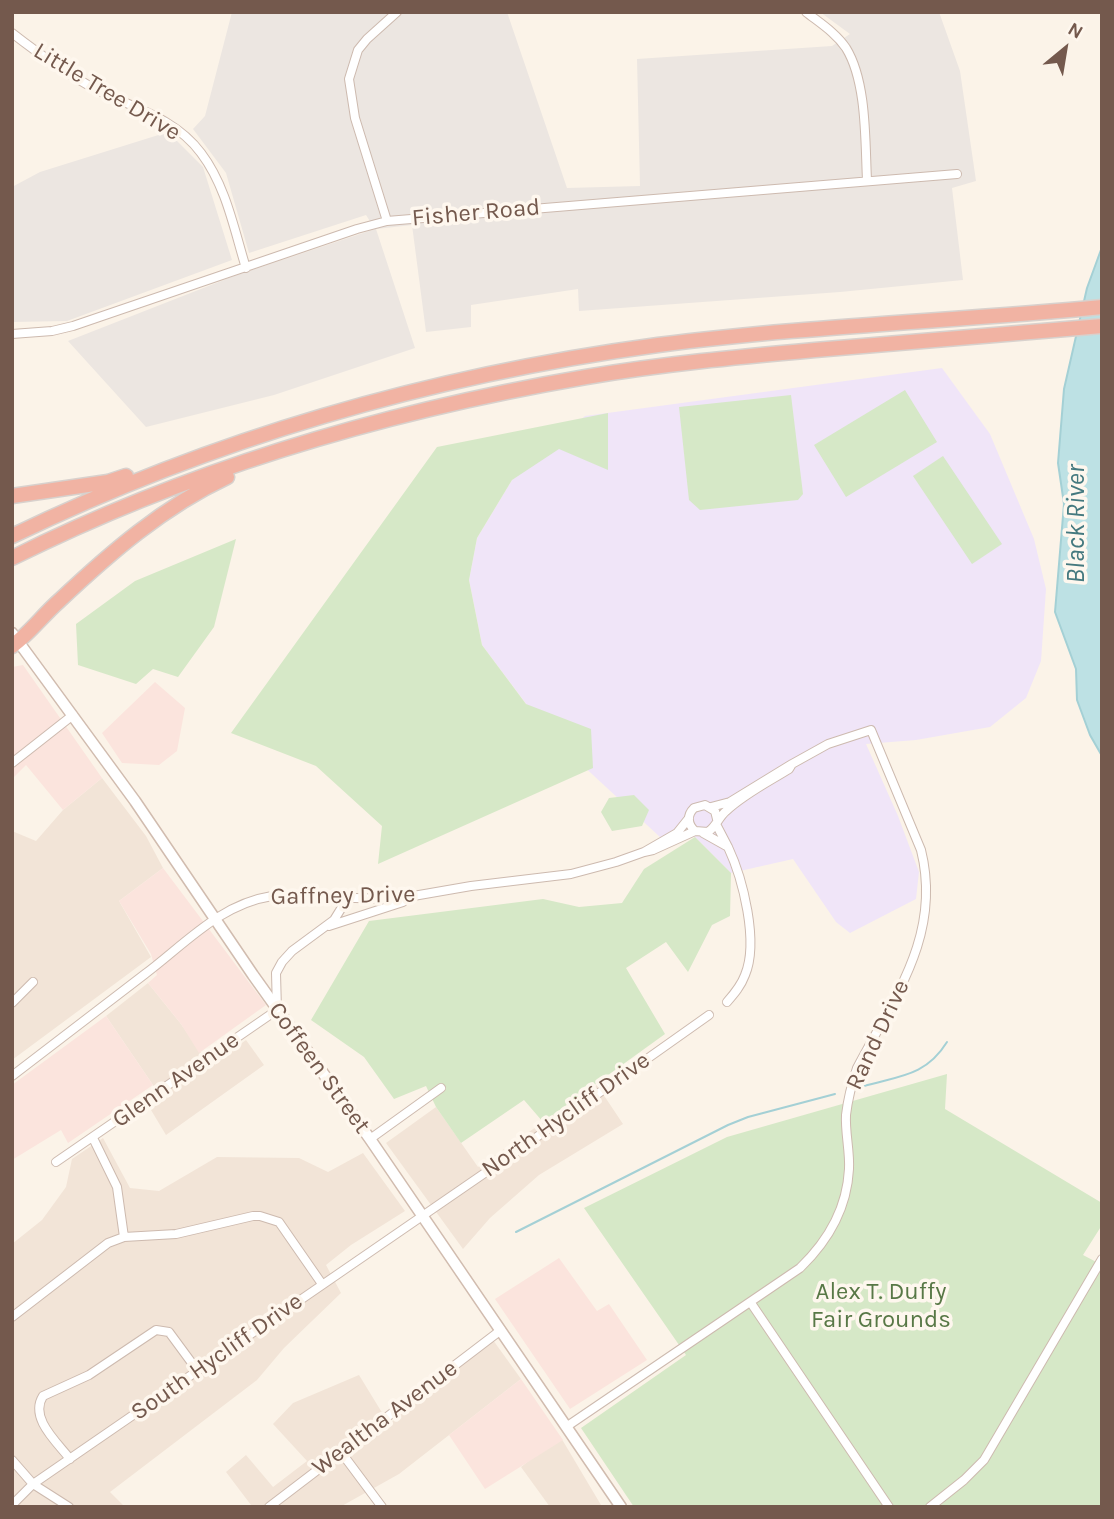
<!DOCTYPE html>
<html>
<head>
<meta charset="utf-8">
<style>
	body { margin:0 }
	#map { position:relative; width:1114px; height:1519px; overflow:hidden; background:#fbf3e8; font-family:Karla,sans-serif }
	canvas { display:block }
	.frame { position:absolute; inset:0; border:14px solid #74594d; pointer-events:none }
	.north { position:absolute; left:1030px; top:14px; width:70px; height:70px; -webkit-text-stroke:5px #fef7ee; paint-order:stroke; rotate:30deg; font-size:19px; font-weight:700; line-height:28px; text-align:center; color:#74594d }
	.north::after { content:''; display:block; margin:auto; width:24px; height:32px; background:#74594d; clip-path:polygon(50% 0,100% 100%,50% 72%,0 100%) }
</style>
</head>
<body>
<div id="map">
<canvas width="1114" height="1519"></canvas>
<div class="frame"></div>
<div class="north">N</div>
</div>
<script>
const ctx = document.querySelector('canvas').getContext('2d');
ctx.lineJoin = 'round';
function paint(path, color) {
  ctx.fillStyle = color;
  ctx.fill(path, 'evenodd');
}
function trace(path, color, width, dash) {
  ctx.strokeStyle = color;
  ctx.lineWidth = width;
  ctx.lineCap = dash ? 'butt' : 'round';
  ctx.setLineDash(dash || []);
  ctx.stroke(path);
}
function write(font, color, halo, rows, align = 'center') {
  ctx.font = font + ' Karla,sans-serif';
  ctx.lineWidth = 7;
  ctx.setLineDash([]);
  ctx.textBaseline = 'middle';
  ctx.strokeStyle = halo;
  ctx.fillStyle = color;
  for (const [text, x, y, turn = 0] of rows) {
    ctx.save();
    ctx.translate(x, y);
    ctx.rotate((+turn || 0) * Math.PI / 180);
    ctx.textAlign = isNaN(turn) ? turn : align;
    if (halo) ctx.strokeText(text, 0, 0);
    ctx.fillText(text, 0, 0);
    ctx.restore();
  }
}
paint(new Path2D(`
	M102 778 146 836 163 868 119 901 151 957 12 1060V831L36 841 63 810Z
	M148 983 181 1024 211 1066 246 1040 264 1065 166 1135 151 1110 153 1085 106 1016Z
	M597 1085 623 1124 539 1175 490 1218 463 1249 386 1143 436 1107 478 1167Z
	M103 1138 130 1188 159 1191 217 1157 299 1158 328 1172 363 1153 405 1211 351 1245 326 1265 341 1293 284 1348 257 1380 110 1492 125 1507H12V1244L42 1220 66 1187 72 1159Z
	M493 1340 521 1379 399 1474 340 1507H249L251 1505 226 1472 246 1455 273 1487 307 1461 273 1424 293 1403 359 1375 389 1424Z
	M560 1436 601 1505 597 1507H550L521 1467Z`), '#f2e4d7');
paint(new Path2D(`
	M23 665 102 778 63 810 26 765 12 779V667Z
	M155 682 185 708 177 751 159 765 122 763 102 733Z
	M163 868 266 1005 199 1053 181 1024 148 983 157 975 151 954 119 901Z
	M106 1016 153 1085 68 1143 61 1130 12 1160V1085Z
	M559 1258 597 1311 609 1304 647 1360 570 1409 495 1299Z
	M521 1379 563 1440 485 1489 449 1435Z`), '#fbe4dd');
paint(new Path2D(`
	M232 12H507L567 188 640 186 637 59 832 46 850 34 820 12H939L960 71 976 181 952 188 963 280 840 292 579 311 578 289 471 305V327L426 332 412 225 376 229 415 348 274 395 146 427 68 341 234 276 375 229 366 215 249 253 226 173 193 129 205 116Z
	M168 132 203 167 232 260 67 321 12 322V187L40 172Z`), '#ece6e1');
paint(new Path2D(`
	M942 368 990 434 1034 539 1046 589 1041 661 1026 698 990 727 916 740 866 744 898 816 919 872 916 899 850 933 836 922 793 859 731 873 695 837 661 838 579 762 527 705 482 645 469 580 477 538 512 480 585 416Z`), '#f0e5f8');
paint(new Path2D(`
	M905 390 937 442 846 497 814 445Z
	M791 395 803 494 798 500 700 510 689 500 679 407Z
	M608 413V470L559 449 512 480 477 538 469 580 482 645 526 704 591 729 593 768 378 864 382 826 316 766 231 733 437 447Z
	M943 456 1002 544 972 564 913 476Z
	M236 539 214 627 178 677 153 669 136 684 78 665 76 624 135 581Z
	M634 795 649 810 642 826 612 831 601 812 609 798Z
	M695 837 731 873 730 916 712 925 688 972 666 942 626 968 665 1034 543 1122 524 1100 461 1143 436 1107 426 1086 394 1099 364 1057 311 1020 369 921 543 899 579 907 622 903 644 869Z
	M947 1074 945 1109 1102 1203V1225L1083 1255 1102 1265V1507H634L581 1428 686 1355 584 1208 727 1137Z`), '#d6e8c7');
const water = new Path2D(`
	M1102 247V756L1090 735 1077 700 1076 669 1055 612 1064 504 1058 463 1064 389 1087 288Z`);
paint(water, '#bde1e4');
trace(water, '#a4d0d5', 2);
trace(new Path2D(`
	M864 1086C899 1076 926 1076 947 1042
	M516 1232 728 1125 748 1117 835 1094`), '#a4d0d5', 2);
const minor = new Path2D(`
	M806 12C820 23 836 33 846 48 867 82 865 141 867 180
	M12 33C39 54 67 74 97 90 134 108 175 118 201 153 226 186 234 229 246 268
	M387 221 355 118 349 79 358 50 367 39 397 12
	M12 334 52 331 73 326 357 229 387 221 957 174
	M12 763 73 715
	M711 807 730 802 792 764 789 769C768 782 744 794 726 811 718 818 716 827 708 832L695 831C687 824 687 815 694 808L705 805 715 811 717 819
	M689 818 677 833 644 852 653 850 695 831
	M703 833 728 847 716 824
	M329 926 403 902
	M727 1002C734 994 741 986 745 975 759 942 743 879 728 847
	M12 1003 33 982
	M12 1076C57 1042 101 1008 145 974 185 944 220 904 272 896L396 899 471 886 571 874 616 862 644 852
	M93 1138 117 1187 124 1237
	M370 1139 441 1088
	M56 1162 277 1010 276 973 282 962 292 951 334 920 347 899
	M751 1303 889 1507
	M12 1317 108 1243 124 1237 176 1234 253 1216H260L279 1222 322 1284
	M566 1427 800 1268C828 1241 847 1208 849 1169 850 1151 845 1133 846 1115 848 1098 852 1083 857 1068 895 996 942 934 921 850L871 730 828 744 792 764
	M341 1452 382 1507
	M70 1459C57 1442 29 1418 43 1396L89 1375 156 1330 169 1332 197 1370
	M12 1460 33 1484 69 1507
	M12 1505 33 1484 524 1146 709 1015
	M269 1507 501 1330
	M930 1507 964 1480 984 1460 1102 1259`);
const secondary = new Path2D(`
	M12 633 135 801 253 975 370 1139 621 1507`);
const motorway = new Path2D(`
	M12 496 108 482 126 476
	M12 536C215 438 435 375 658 345 805 326 954 321 1102 307
	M12 558C192 468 388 411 586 377 662 364 738 357 815 350 911 342 1006 334 1102 326
	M12 646C29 634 43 615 59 601 110 553 163 507 227 477`);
trace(minor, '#cdbaaf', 10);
trace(secondary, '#d1bcaf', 13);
trace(motorway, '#d8d1cd', 17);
trace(minor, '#fff', 8);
trace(secondary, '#fff', 10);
trace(motorway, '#f1b3a3', 14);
write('24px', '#74594d', '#fef7ee', [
	["Little Tree Drive",107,92,31],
	["Fisher Road",476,213,-5],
	["Gaffney Drive",343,896,-1],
	["Rand Drive",878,1035,-65],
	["Coffeen Street",319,1068,54],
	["Glenn Avenue",176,1080,-35],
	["North Hycliff Drive",566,1115,-35],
	["South Hycliff Drive",217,1357,-35],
	["Wealtha Avenue",385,1418,-37]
]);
write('24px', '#587846', '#fef7ee', [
	["Alex T. Duffy",881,1292],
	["Fair Grounds",881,1320]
]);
write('italic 26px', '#45797f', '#fef7ee', [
	["Black River",1077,524,-90]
]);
</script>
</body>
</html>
